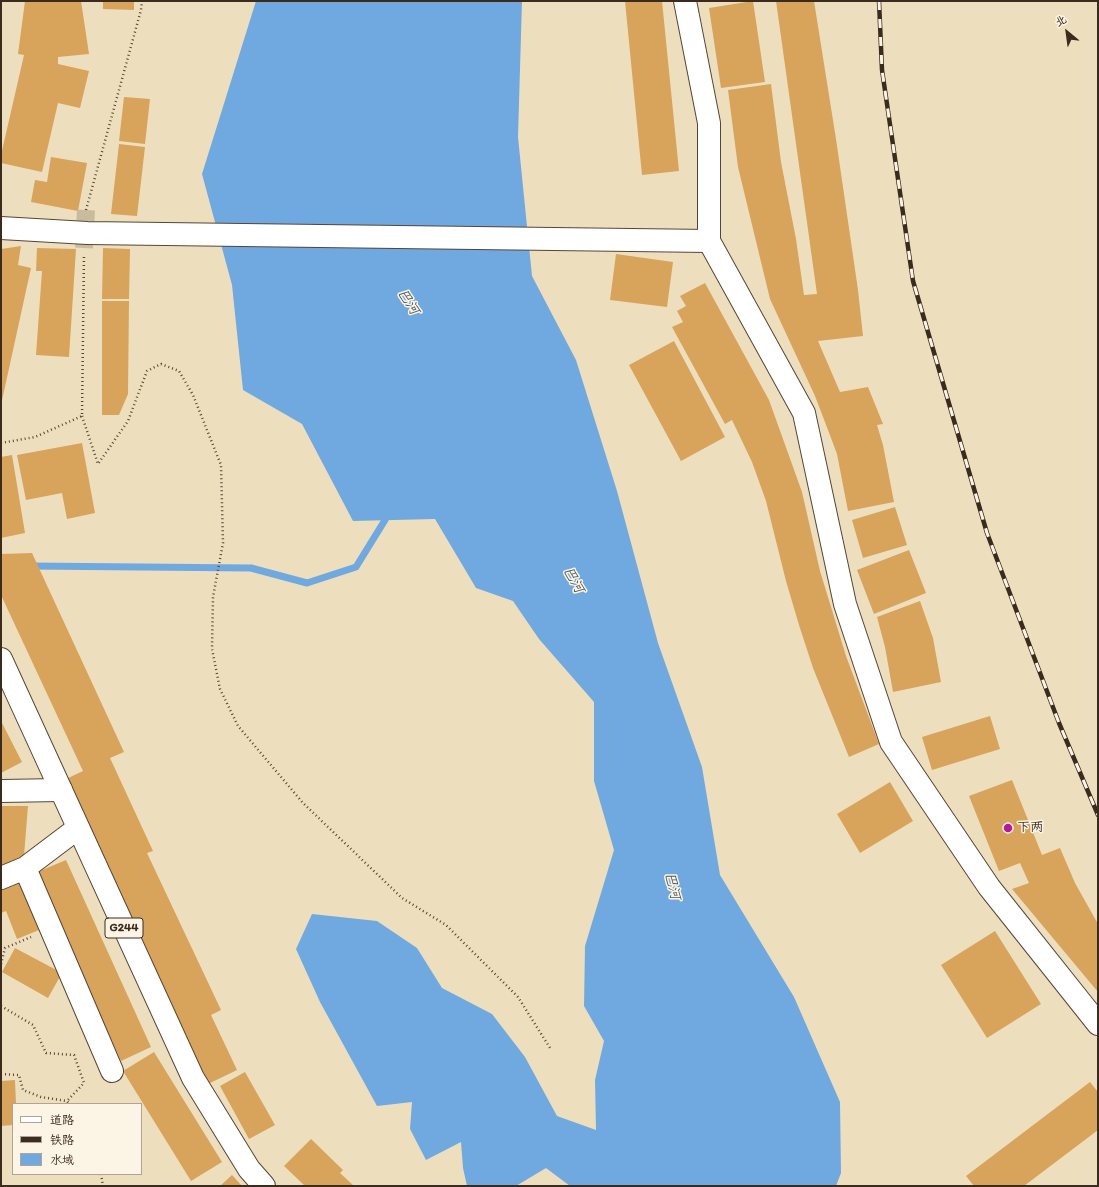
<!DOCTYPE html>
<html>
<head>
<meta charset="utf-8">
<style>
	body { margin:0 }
	#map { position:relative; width:1099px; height:1187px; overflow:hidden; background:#eddfbd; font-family:Itim,"LXGW WenKai TC",sans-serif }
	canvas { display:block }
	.frame { position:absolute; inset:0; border:2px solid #3b2a1e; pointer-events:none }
	.legend { position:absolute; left:12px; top:1103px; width:130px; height:72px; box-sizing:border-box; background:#fcf5e5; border:1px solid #afa495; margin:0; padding:5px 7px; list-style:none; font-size:12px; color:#3b2a1e }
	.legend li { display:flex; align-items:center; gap:8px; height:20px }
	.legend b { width:20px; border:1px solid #afa495 }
	.north { position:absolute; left:1047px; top:12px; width:40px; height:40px; -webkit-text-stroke:3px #fcf5e5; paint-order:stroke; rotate:331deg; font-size:11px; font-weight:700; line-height:16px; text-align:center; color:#3b2a1e }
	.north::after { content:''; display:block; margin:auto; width:14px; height:18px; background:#3b2a1e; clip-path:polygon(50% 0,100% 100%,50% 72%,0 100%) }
</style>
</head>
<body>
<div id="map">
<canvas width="1099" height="1187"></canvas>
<div class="frame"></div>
<ul class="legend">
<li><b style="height:5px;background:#fff"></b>道路</li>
<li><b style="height:5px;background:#3b2a1e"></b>铁路</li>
<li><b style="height:11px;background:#70a9df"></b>水域</li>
</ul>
<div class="north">北</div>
</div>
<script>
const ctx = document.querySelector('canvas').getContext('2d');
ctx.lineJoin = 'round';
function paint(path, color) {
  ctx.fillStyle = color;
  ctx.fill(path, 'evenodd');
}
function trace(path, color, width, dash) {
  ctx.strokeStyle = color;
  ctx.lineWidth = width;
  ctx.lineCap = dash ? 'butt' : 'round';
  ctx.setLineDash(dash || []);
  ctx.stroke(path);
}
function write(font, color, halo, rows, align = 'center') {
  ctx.font = font + ' Itim,"LXGW WenKai TC",sans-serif';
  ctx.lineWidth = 3;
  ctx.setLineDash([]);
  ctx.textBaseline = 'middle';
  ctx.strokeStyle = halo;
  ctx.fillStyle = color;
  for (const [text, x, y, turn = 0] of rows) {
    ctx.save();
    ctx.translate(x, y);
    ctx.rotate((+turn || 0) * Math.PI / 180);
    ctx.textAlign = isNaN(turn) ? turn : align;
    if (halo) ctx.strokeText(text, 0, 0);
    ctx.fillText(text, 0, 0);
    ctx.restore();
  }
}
paint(new Path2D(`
	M256 1H522L518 137 532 276 576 360 617 491 658 643 702 767 720 875 794 997 840 1102 841 1173 836 1186H570L546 1168 516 1186H467L463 1168 461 1142 426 1160 410 1129 412 1102 377 1106 320 1002 296 949 312 914 377 921 417 948 442 988 492 1014 525 1057 557 1116 596 1130 595 1080 604 1041 584 1006 585 946 614 850 594 781V702L539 639 513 601 476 588 435 519 353 521 302 424 243 390 232 285 202 174Z`), '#70a9df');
trace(new Path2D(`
	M30 566 251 568 307 583 356 567 385 520`), '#70a9df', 7);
paint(new Path2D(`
	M25 1H81L89 54 58 57V64L89 71 80 108 58 103 42 172 1 163V155L24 55 18 54Z
	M103 1H134V10L103 9Z
	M625 1H662L679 171 642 175Z
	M753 1 765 82 721 88 709 8Z
	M776 1H814L836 139 858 290 863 336 818 341 840 392 868 387 883 424 877 425 883 445 894 502 848 511 837 454 828 430 815 396 770 299 738 167 728 90 771 84 781 162 796 239 804 295 817 294Z
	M124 97 150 99 145 144 119 141Z
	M119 144 145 147 137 216 111 214Z
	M51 157 87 163 78 211 31 202 35 180 47 182Z
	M21 246 18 265 31 268 1 405V249Z
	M37 248 76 249 69 357 36 355 42 271H36Z
	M103 248 130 249 129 299H102Z
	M616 254 673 262 667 307 610 300Z
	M705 283 769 400 802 492 820 571 846 656 879 744 849 757 813 668 799 625 786 581 766 501 752 462 732 420 725 424 672 327 683 322 677 311 686 306 680 296Z
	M102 301H129L128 394 119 415H102Z
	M674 341 725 437 681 461 629 365Z
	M82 443 95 513 67 519 62 493 26 500 17 455Z
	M12 455 25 533 1 538V457Z
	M895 507 907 545 863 558 852 520Z
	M909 550 926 593 874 614 857 570Z
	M32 553 124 752 110 758 153 851 147 853 221 1010 211 1015 237 1070 208 1084 66 779 83 771 1 595V554Z
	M920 601 933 638 941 682 893 692 885 647 877 617Z
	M990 716 1000 749 932 770 922 737Z
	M1 721 22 762 1 773Z
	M1012 780 1042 855 1060 848 1075 883 1098 924V992L1012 889 1029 883 1020 863 999 871 969 796Z
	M890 782 913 821 860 853 837 814Z
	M1 806H28L24 856 1 866Z
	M66 860 151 1047 121 1061 35 873Z
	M19 881 39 930 17 939 6 911 1 913V888Z
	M995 931 1041 1004 987 1038 941 965Z
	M15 948 62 973 48 998 2 972Z
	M154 1052 222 1162 191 1181 123 1071Z
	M245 1072 275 1125 249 1139 220 1086Z
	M15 1080 16 1104H13V1125L1 1126V1081Z
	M1090 1082 1098 1092V1130L1024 1186H974L966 1176Z
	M311 1139 343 1170 340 1173 354 1186H305L284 1166Z
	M232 1175 242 1186H220Z`), '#d8a35b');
trace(new Path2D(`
	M84 248 86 210`), '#c9bb9d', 18, [18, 9]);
const tertiary = new Path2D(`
	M709 241 804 413 845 604 891 742 989 887 1098 1024
	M1 791 61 790
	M25 868 112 1071
	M1 878 25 868 78 828`);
const secondary = new Path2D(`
	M1 228 87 233 709 241V123L685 1`);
const trunk = new Path2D(`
	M1 659 193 1078 249 1169 264 1186`);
trace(tertiary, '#564536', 24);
trace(secondary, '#564536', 24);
trace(trunk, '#564536', 24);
trace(new Path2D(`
	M86 210 141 10 142 1
	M82 416 98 464 128 421 147 371 161 364 179 371 193 395 221 465 223 543 213 597 212 649 220 689 238 726 303 803 402 898 446 925 518 997 550 1048
	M1 443 35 437 82 416 84 254
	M1 964 5 948 31 937
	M1 1006 33 1025 46 1053 74 1055 84 1083 67 1101
	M1 1074 19 1075 23 1090 41 1097 67 1101 69 1104
	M101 1174 103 1186`), '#564536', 2.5, [1, 3]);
trace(tertiary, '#fff', 22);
trace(secondary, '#fff', 22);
trace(trunk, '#fff', 22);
const rail = new Path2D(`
	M879 1 882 70 913 281 987 533 1059 723 1098 815`);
trace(rail, '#3b2a1e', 4.5);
trace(rail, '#fcf5e5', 3, [9]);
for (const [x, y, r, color] of [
	[1008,828,5,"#b5179e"]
]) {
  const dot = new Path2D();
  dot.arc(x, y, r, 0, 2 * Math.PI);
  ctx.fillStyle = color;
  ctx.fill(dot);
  trace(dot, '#fcf5e5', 1.5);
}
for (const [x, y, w] of [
	[124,928,38]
]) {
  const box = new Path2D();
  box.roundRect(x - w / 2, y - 10, w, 20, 3);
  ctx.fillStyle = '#fcf5e5';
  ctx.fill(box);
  trace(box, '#3b2a1e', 1);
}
write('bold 12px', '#3b2a1e', null, [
	["G244",124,928]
]);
write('13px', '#3b2a1e', '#fcf5e5', [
	["下两",1017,828]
], 'left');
write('italic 14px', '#4e5662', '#fcf5e5', [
	["巴河",408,302,58],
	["巴河",573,580,61],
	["巴河",672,886,76]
]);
</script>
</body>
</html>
